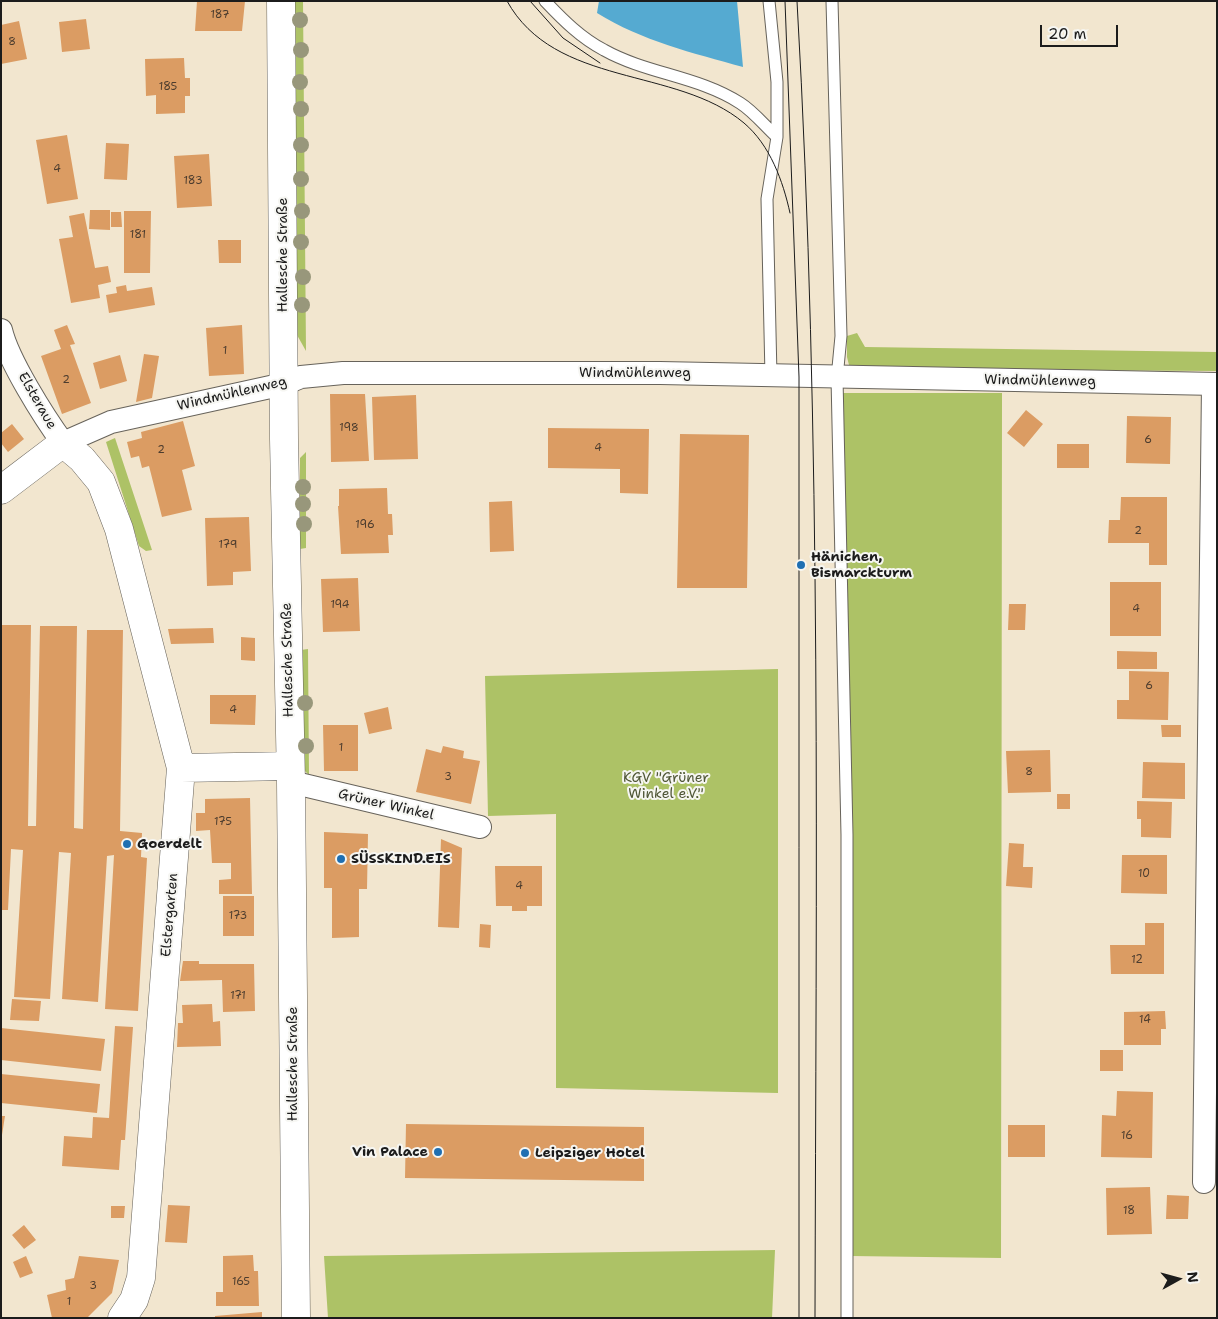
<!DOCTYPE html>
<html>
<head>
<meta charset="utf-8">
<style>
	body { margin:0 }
	#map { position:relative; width:1218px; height:1319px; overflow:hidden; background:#f2e6cf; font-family:"Shantell Sans",sans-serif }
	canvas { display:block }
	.frame { position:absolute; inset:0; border:2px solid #1c1c1c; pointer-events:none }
	.north { position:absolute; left:1153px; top:1254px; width:50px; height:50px; -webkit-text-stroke:4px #f6f6f2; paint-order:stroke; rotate:83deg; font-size:14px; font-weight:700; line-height:20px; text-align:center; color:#1c1c1c }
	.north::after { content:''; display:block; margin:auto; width:18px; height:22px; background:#1c1c1c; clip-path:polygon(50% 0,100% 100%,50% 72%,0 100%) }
	.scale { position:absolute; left:1040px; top:25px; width:78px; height:22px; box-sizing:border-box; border:2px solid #1c1c1c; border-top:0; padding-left:6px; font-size:15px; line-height:18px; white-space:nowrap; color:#1c1c1c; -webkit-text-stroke:4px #f6f6f2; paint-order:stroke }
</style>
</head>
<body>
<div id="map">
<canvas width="1218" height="1319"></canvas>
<div class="frame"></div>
<div class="north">N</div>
<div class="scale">20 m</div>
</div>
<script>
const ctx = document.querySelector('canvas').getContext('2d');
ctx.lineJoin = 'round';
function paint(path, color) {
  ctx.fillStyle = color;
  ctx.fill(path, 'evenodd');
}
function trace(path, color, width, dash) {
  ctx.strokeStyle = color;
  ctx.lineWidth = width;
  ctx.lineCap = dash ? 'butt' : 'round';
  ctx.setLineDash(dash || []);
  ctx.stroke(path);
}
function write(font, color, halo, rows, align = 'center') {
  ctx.font = font + ' "Shantell Sans",sans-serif';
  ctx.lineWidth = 4;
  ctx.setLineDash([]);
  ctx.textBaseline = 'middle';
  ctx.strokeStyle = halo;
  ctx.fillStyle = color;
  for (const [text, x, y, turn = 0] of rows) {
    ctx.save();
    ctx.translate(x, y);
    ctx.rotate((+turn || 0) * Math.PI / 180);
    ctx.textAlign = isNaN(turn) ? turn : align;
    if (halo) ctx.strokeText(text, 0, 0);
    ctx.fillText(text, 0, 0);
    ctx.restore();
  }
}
paint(new Path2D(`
	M295 1H303L306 351 297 335Z
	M857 333 865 347 1217 352V371L850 369 847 357V336Z
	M842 393H1002L1001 1258 851 1256Z
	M115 438 152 550 146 551 139 546 106 442Z
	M306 452V548L300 549V458Z
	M308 649 309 775 304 770 301 650Z
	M778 669V1093L556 1088V814L488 816 485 676Z
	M775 1250 772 1318H328L324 1256Z`), '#adc266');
paint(new Path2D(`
	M599 1H737L743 67C693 53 642 41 597 13Z`), '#55aad1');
paint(new Path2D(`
	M197 1H245L242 31H195Z
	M86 19 90 49 62 52 59 22Z
	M19 21 27 59 1 64V25Z
	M184 58 185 78H190V96H185V113L156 114V95L146 96 145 59Z
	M67 135 78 199 47 204 36 140Z
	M106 143 129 144 127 180 104 179Z
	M209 154 212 206 177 208 174 156Z
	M90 210H110V230L89 229Z
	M124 211H151L150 273H124Z
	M111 212H121L122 227H111Z
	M84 213 95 268 108 266 111 282 98 285 100 298 71 303 59 239 73 237 69 216Z
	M218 240H241V263H219Z
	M126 285 127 291 152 287 155 305 109 313 106 295 117 293 116 287Z
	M67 325 75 344 70 345 91 403 62 414 41 356 61 349 54 330Z
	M242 325 244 374 209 376 206 328Z
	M144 354 159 356 152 398 136 402Z
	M120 355 127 381 100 389 93 363Z
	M330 394H365L369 461 331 462Z
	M416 395 418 459 374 460 372 397Z
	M1026 410 1043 424 1024 447 1007 433Z
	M1127 416 1171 417 1170 464 1126 463Z
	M183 421 195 466 182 470 192 510 162 517 149 466 142 468 139 456 131 458 127 442 142 438 141 432Z
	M12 424 24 439 8 452 1 443V433Z
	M548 428 649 429 648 494 620 493V469L548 468Z
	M680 434 749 435 747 588H677Z
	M1057 444H1089V468H1057Z
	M387 488 388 514H392L393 535H388L389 553 341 554 338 506H339V489Z
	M1121 497H1167V565H1149V543H1108L1109 520H1120Z
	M512 501 514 551 490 552 489 502Z
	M249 517 251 571 233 572V585L207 586 205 518Z
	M358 578 360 631 323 632 321 579Z
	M1110 582H1161V636H1110Z
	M1009 604H1026L1025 630H1008Z
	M1 625H31L28 826H36L40 626H77L74 828 83 829 87 630H123L120 831 142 833 141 857 147 858 138 1011 105 1009 114 855 107 856 98 1002 62 999 71 853 59 852 50 999 14 997 23 850 11 849 8 910H1Z
	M213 628 214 643 171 644 168 629Z
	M241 637 255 638V661L241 660Z
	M1117 651 1157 652V669H1117Z
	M1129 671 1169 672 1168 720 1117 719V700H1129Z
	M210 695H256L255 725 210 724Z
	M388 707 392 729 369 734 364 713Z
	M323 725H358V771H324Z
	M1161 725H1181V737H1162Z
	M443 746 464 751 463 758 480 761 471 804 416 792 426 749 441 753Z
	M1050 750 1051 792 1008 793 1006 751Z
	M1143 762 1185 763V799L1142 798Z
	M1057 794H1070V809H1057Z
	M250 798 252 894H219V880L231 879V863H212L210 830 196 831V813H205V799Z
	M1137 801 1172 802 1171 838 1141 837V819H1137Z
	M324 832 368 834 367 889H359V937L332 938V888H324Z
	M441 839 462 848 459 928 438 927Z
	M1009 843 1024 844 1023 867H1033L1032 888 1006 886Z
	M1122 855H1167V894L1121 893Z
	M495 866H542V906H527V911H512V906H496Z
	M223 896H254V936H223Z
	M1145 923H1164V974H1111L1110 945H1145Z
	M480 924 491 925 490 948 479 947Z
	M183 961H199V964H254L255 1011 223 1012 222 980 180 981Z
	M12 999 41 1001 39 1021 10 1020Z
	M212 1004 213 1022 220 1021 221 1046 177 1047 178 1023H183L182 1005Z
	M1165 1011 1166 1029H1161V1045H1124V1012Z
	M115 1026 133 1027 125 1140H121L119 1170 62 1166 64 1136 92 1138 93 1117 109 1118Z
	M1 1028 105 1039 101 1071 1 1060Z
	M1100 1050H1123V1071H1100Z
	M1 1074 100 1084 97 1113 1 1103Z
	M1117 1091 1153 1092 1152 1158 1101 1157 1102 1115 1116 1116Z
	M1 1116H5L2 1135H1Z
	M406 1124 644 1127V1181L405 1178Z
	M1008 1125H1045V1157H1008Z
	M1150 1187 1152 1234 1107 1235 1106 1188Z
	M1167 1195 1189 1196 1188 1219H1166Z
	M168 1205 190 1206 187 1243 165 1242Z
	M111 1206H125L124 1218H111Z
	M24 1225 36 1240 24 1249 12 1235Z
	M253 1255 254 1271H258L259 1306H216V1292H223V1256Z
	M26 1256 33 1273 20 1278 13 1262Z
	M79 1256 119 1260 112 1293 87 1318H52L47 1295 66 1290 65 1280 74 1278Z
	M262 1312V1318H215V1316Z`), '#db9c63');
const service = new Path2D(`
	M545 1C563 20 581 38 604 50 647 74 698 76 740 103 753 111 765 126 777 137
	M769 1 777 82V137L767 199 771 376
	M832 1 841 336 837 378 847 835V1318`);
const minor = new Path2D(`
	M1 330C8 360 44 417 63 443L111 422 284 384 301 377 343 373H660L1217 384
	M291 782 480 827
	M1204 1182 1213 384`);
const tertiary = new Path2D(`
	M281 1 284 439 291 782 296 1318
	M1 490 63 443 82 459 101 482 119 529 181 768 141 1278 134 1300 122 1318
	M181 768 290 766`);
trace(service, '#67635b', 13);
trace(minor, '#67635b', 24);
trace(tertiary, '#67635b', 29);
trace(service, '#fff', 11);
trace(minor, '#fff', 22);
trace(tertiary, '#fff', 28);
trace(new Path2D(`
	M507 1C555 88 676 66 744 123 770 145 783 181 790 213
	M530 1 563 38 600 63
	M785 1 799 377V1318
	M797 1C822 439 816 879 815 1318`), '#1c1c1c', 1);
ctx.fillStyle = '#98977b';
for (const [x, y] of [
	[300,20],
	[301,50],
	[300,82],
	[301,109],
	[301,145],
	[301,179],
	[302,211],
	[301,242],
	[303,277],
	[302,305],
	[303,487],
	[303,504],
	[304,524],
	[305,703],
	[306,746]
]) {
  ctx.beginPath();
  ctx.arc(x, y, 8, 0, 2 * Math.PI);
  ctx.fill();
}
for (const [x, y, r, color] of [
	[801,565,5,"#1f6fb2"],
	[127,844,5,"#1f6fb2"],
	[341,859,5,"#1f6fb2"],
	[438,1152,5,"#1f6fb2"],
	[525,1153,5,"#1f6fb2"]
]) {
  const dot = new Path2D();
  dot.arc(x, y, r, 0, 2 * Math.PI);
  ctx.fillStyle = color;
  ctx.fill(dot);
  trace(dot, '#f6f6f2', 2);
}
write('11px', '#4c3c2e', null, [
	["187",220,15],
	["8",12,42],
	["185",168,87],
	["4",57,169],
	["183",193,181],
	["181",138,235],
	["1",225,351],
	["2",66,380],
	["198",349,428],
	["6",1148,440],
	["4",598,448],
	["2",161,450],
	["196",365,525],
	["2",1138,531],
	["179",228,545],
	["194",340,605],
	["4",1136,609],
	["6",1149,686],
	["4",233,710],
	["1",341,748],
	["8",1029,772],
	["3",448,777],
	["175",223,822],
	["10",1144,874],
	["4",519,886],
	["173",238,916],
	["12",1137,960],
	["171",238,996],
	["14",1145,1020],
	["16",1127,1136],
	["18",1129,1211],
	["165",241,1282],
	["3",93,1286],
	["1",69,1302]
]);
write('14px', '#1c1c1c', '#f6f6f2', [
	["Hallesche Straße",283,255,-90],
	["Windmühlenweg",635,373],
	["Windmühlenweg",1040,381,1],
	["Windmühlenweg",232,394,-13],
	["Elsteraue",37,401,60],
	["Hallesche Straße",288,660,-91],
	["Grüner Winkel",386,805,13],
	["Elstergarten",170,915,-85],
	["Hallesche Straße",293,1064,-90]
]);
write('bold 14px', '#1c1c1c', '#f6f6f2', [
	["Hänichen,",811,557],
	["Bismarckturm",811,573],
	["Goerdelt",137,844],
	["SÜSSKIND.EIS",351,859],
	["Vin Palace",428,1152,"right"],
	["Leipziger Hotel",535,1153]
], 'left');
write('14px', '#4f5636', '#f6f6f2', [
	["KGV \"Grüner",666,778],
	["Winkel e.V.\"",666,794]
]);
</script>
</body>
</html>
